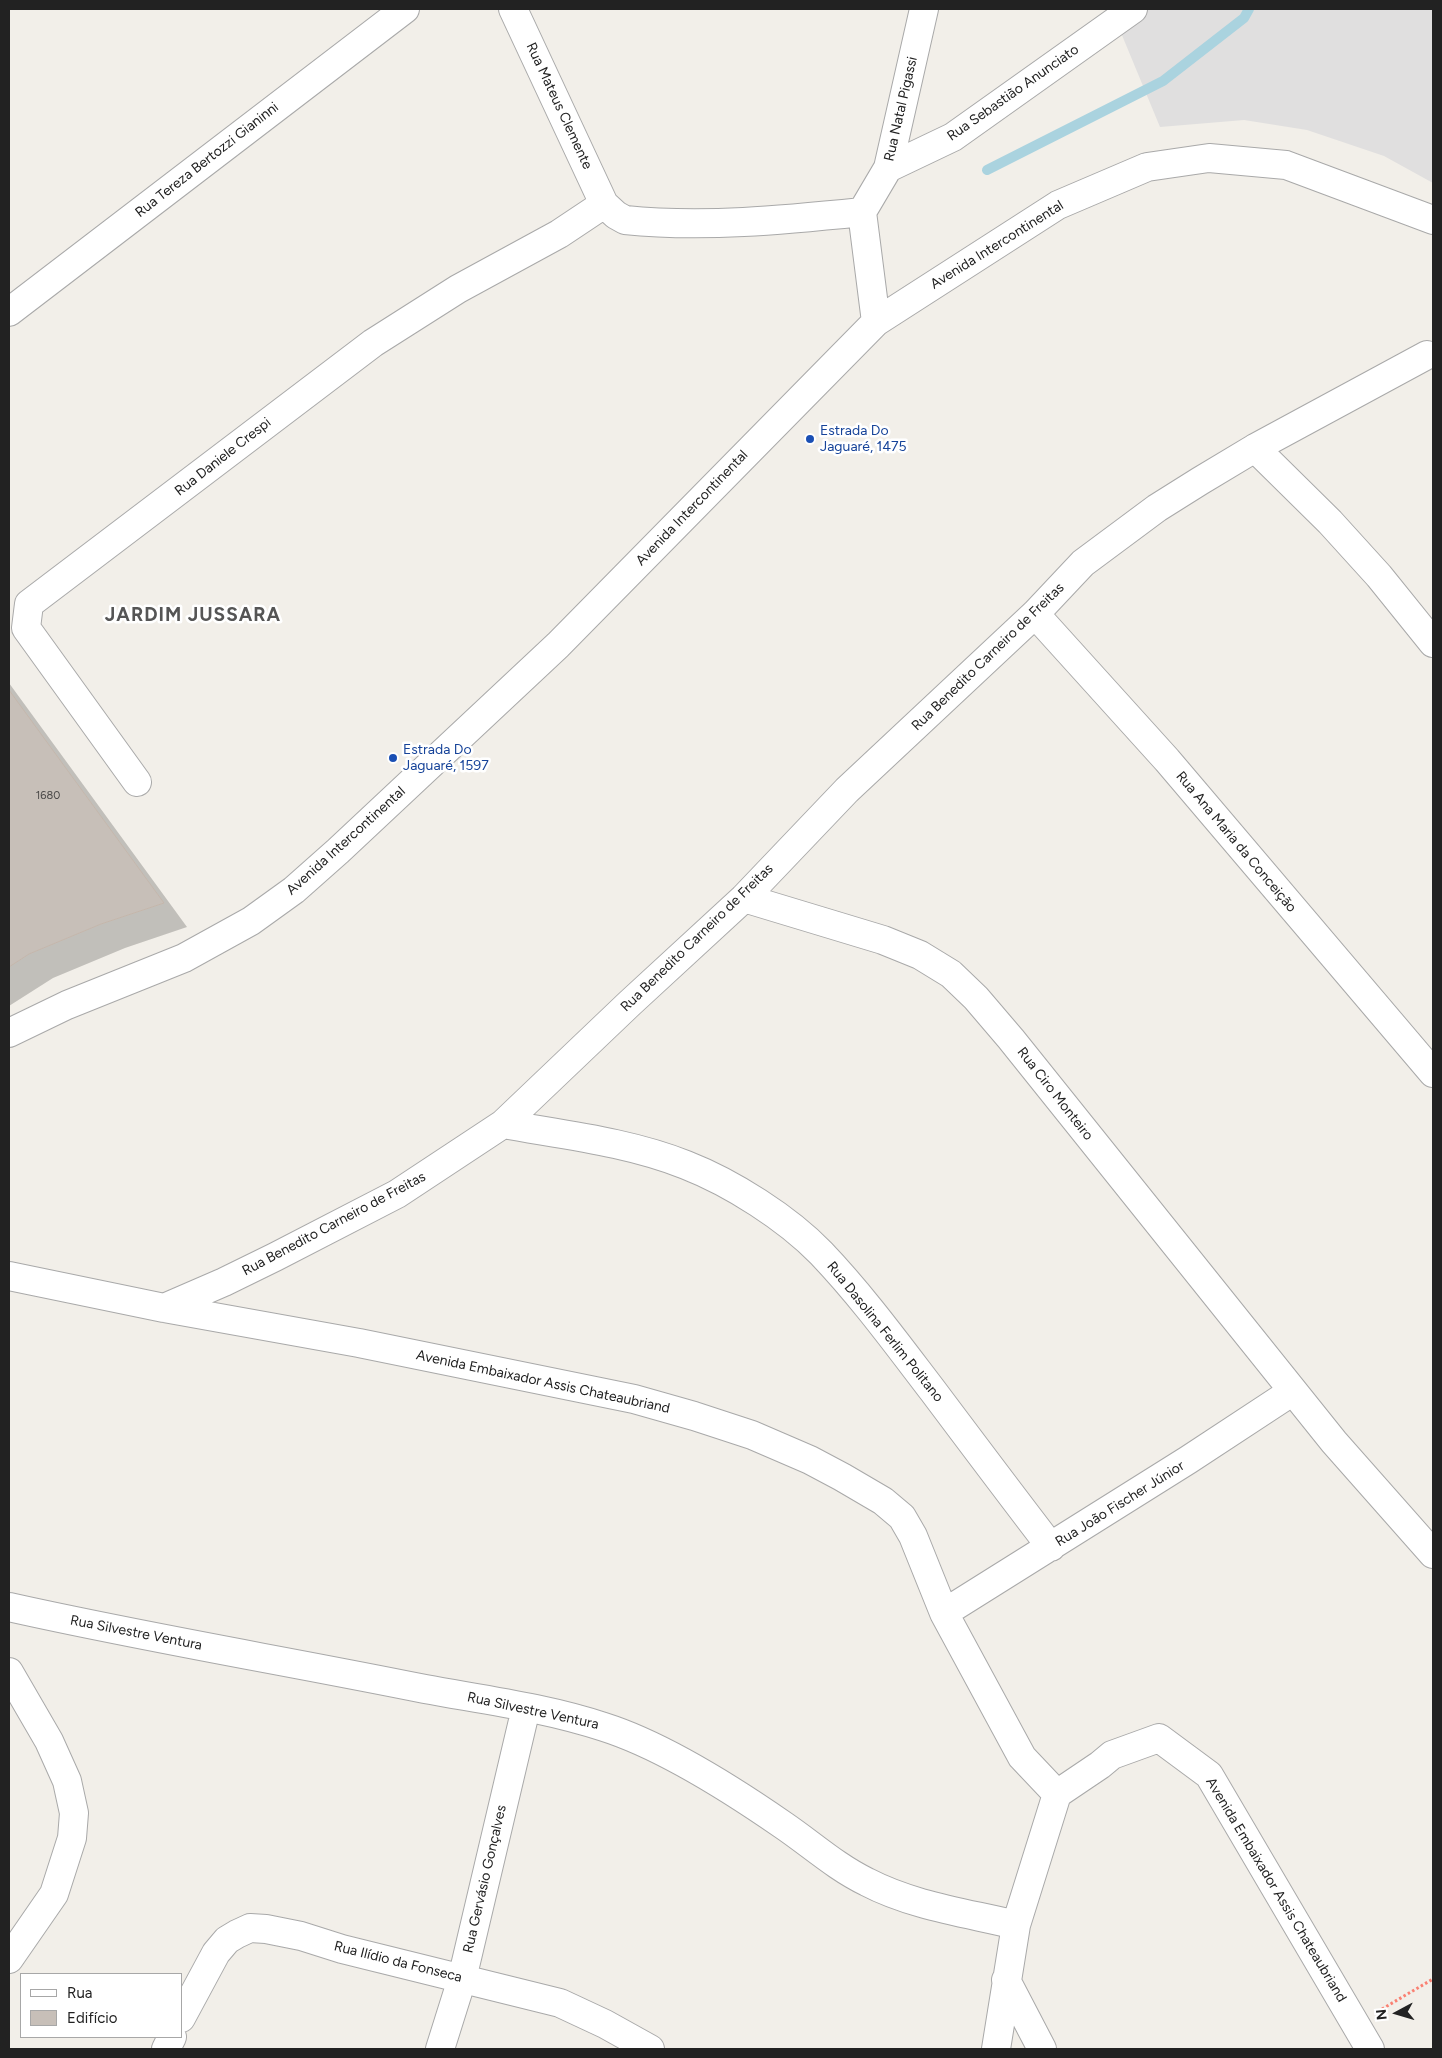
<!DOCTYPE html>
<html>
<head>
<meta charset="utf-8">
<style>
	body { margin:0 }
	#map { position:relative; width:1442px; height:2058px; overflow:hidden; background:#f2efe9; font-family:Figtree,sans-serif }
	canvas { display:block }
	.frame { position:absolute; inset:0; border:10px solid #222; pointer-events:none }
	.legend { position:absolute; left:20px; top:1973px; width:162px; height:65px; box-sizing:border-box; background:#fff; border:1px solid #a7a7a7; margin:0; padding:6px 9px; list-style:none; font-size:15px; color:#222 }
	.legend li { display:flex; align-items:center; gap:10px; height:25px }
	.legend b { width:25px; border:1px solid #a7a7a7 }
	.north { position:absolute; left:1372px; top:1988px; width:50px; height:50px; -webkit-text-stroke:4px #fff; paint-order:stroke; rotate:264deg; font-size:14px; font-weight:700; line-height:20px; text-align:center; color:#222 }
	.north::after { content:''; display:block; margin:auto; width:18px; height:22px; background:#222; clip-path:polygon(50% 0,100% 100%,50% 72%,0 100%) }
</style>
</head>
<body>
<div id="map">
<canvas width="1442" height="2058"></canvas>
<div class="frame"></div>
<ul class="legend">
<li><b style="height:6px;background:#fff"></b>Rua</li>
<li><b style="height:14px;background:#c7bfb8"></b>Edifício</li>
</ul>
<div class="north">N</div>
</div>
<script>
const ctx = document.querySelector('canvas').getContext('2d');
ctx.lineJoin = 'round';
function paint(path, color) {
  ctx.fillStyle = color;
  ctx.fill(path, 'evenodd');
}
function trace(path, color, width, dash) {
  ctx.strokeStyle = color;
  ctx.lineWidth = width;
  ctx.lineCap = dash ? 'butt' : 'round';
  ctx.setLineDash(dash || []);
  ctx.stroke(path);
}
function write(font, color, halo, rows, align = 'center') {
  ctx.font = font + ' Figtree,sans-serif';
  ctx.lineWidth = 5;
  ctx.setLineDash([]);
  ctx.textBaseline = 'middle';
  ctx.strokeStyle = halo;
  ctx.fillStyle = color;
  for (const [text, x, y, turn = 0] of rows) {
    ctx.save();
    ctx.translate(x, y);
    ctx.rotate((+turn || 0) * Math.PI / 180);
    ctx.textAlign = isNaN(turn) ? turn : align;
    if (halo) ctx.strokeText(text, 0, 0);
    ctx.fillText(text, 0, 0);
    ctx.restore();
  }
}
paint(new Path2D(`
	M1145 9H1433V183L1384 156 1307 130 1244 120 1160 127 1119 28Z`), '#e0dfdf');
paint(new Path2D(`
	M9 683 187 927 125 948 53 978 9 1006Z`), '#0003');
trace(new Path2D(`
	M987 170 1163 81 1244 18 1249 9`), '#aad3df', 10);
const building = new Path2D(`
	M9 690 164 903 101 924 29 954 9 967Z`);
paint(building, '#c7bfb8');
trace(building, '#c4b6ab', 1);
const minor = new Path2D(`
	M513 9 604 204 616 215 625 220C703 228 784 220 862 212
	M888 168 953 137 1133 9
	M9 312 405 9
	M876 322 862 212 888 168 924 9
	M1255 448 1330 522 1379 576 1433 643
	M1035 614 1167 760 1433 1073
	M137 782 26 628 29 604 373 343 458 289 559 234 604 204
	M744 898 883 940 920 955 951 974 976 998 1011 1039 1334 1442 1433 1554
	M9 1033 67 1005 184 958 251 921 294 890 338 851 558 645 876 322 1058 205 1147 167 1209 158 1286 165 1433 220
	M503 1124C564 1135 629 1142 686 1165 732 1183 787 1218 821 1253 862 1296 897 1344 933 1391 972 1443 1011 1495 1051 1547
	M9 1276 164 1308 359 1343 634 1399 694 1416 752 1435 810 1460 842 1477 883 1501 902 1517 913 1536 944 1613 1022 1757 1057 1794
	M164 1308 224 1282 275 1257 397 1194 503 1124 630 1003 744 898 847 790 1035 614 1083 563 1157 508 1200 481 1255 448 1427 355
	M9 1607C147 1638 287 1661 425 1689 485 1700 547 1708 604 1727 664 1746 731 1789 783 1825 811 1844 836 1867 867 1882 913 1906 967 1913 1016 1925
	M944 1613 1188 1460 1293 1391
	M9 1672 49 1741 67 1781 74 1813 72 1838 54 1894 9 1959
	M1057 1794 1100 1765 1112 1755 1159 1738 1209 1775 1370 2049
	M1006 1980 1042 2049
	M181 2018 216 1953 227 1940 237 1934 250 1928 266 1929 301 1936 342 1949 560 2003 605 2024 650 2049
	M166 2049 172 2037
	M440 2049 462 1979 526 1708
	M996 2049 1016 1925 1057 1794`);
trace(minor, '#a9a9a9', 30);
trace(new Path2D(`
	M1382 2009 1433 1979`), '#fa8072', 3, [2.5, 2.5]);
trace(minor, '#fff', 28);
for (const [x, y, r, color] of [
	[810,439,5,"#1a4fb4"],
	[393,758,5,"#1a4fb4"]
]) {
  const dot = new Path2D();
  dot.arc(x, y, r, 0, 2 * Math.PI);
  ctx.fillStyle = color;
  ctx.fill(dot);
  trace(dot, '#fff', 2);
}
write('11px', '#4b4948', null, [
	["1680",48,796]
]);
write('14px', '#222', '#fff', [
	["Rua Sebastião Anunciato",1013,93,-35],
	["Rua Mateus Clemente",559,106,65],
	["Rua Natal Pigassi",901,109,-77],
	["Rua Tereza Bertozzi Gianinni",207,160,-38],
	["Avenida Intercontinental",997,245,-32],
	["Rua Daniele Crespi",223,457,-38],
	["Avenida Intercontinental",692,508,-46],
	["Rua Benedito Carneiro de Freitas",988,657,-44],
	["Avenida Intercontinental",346,841,-42],
	["Rua Ana Maria da Conceição",1236,842,50],
	["Rua Benedito Carneiro de Freitas",697,938,-44],
	["Rua Ciro Monteiro",1055,1094,52],
	["Rua Benedito Carneiro de Freitas",334,1224,-28],
	["Rua Dasolina Ferlim Politano",885,1332,51],
	["Avenida Embaixador Assis Chateaubriand",543,1382,12],
	["Rua João Fischer Júnior",1120,1504,-32],
	["Rua Silvestre Ventura",136,1633,11],
	["Rua Silvestre Ventura",533,1711,12],
	["Rua Gervásio Gonçalves",485,1879,-77],
	["Avenida Embaixador Assis Chateaubriand",1276,1890,59],
	["Rua Ilídio da Fonseca",398,1962,14]
]);
write('14px', '#164399', '#fff', [
	["Estrada Do",820,431],
	["Jaguaré, 1475",820,447],
	["Estrada Do",403,750],
	["Jaguaré, 1597",403,766]
], 'left');
ctx.letterSpacing = '1px';
write('bold 19px', '#555', '#fff', [
	["JARDIM JUSSARA",193,615]
]);
ctx.letterSpacing = '0px';
</script>
</body>
</html>
